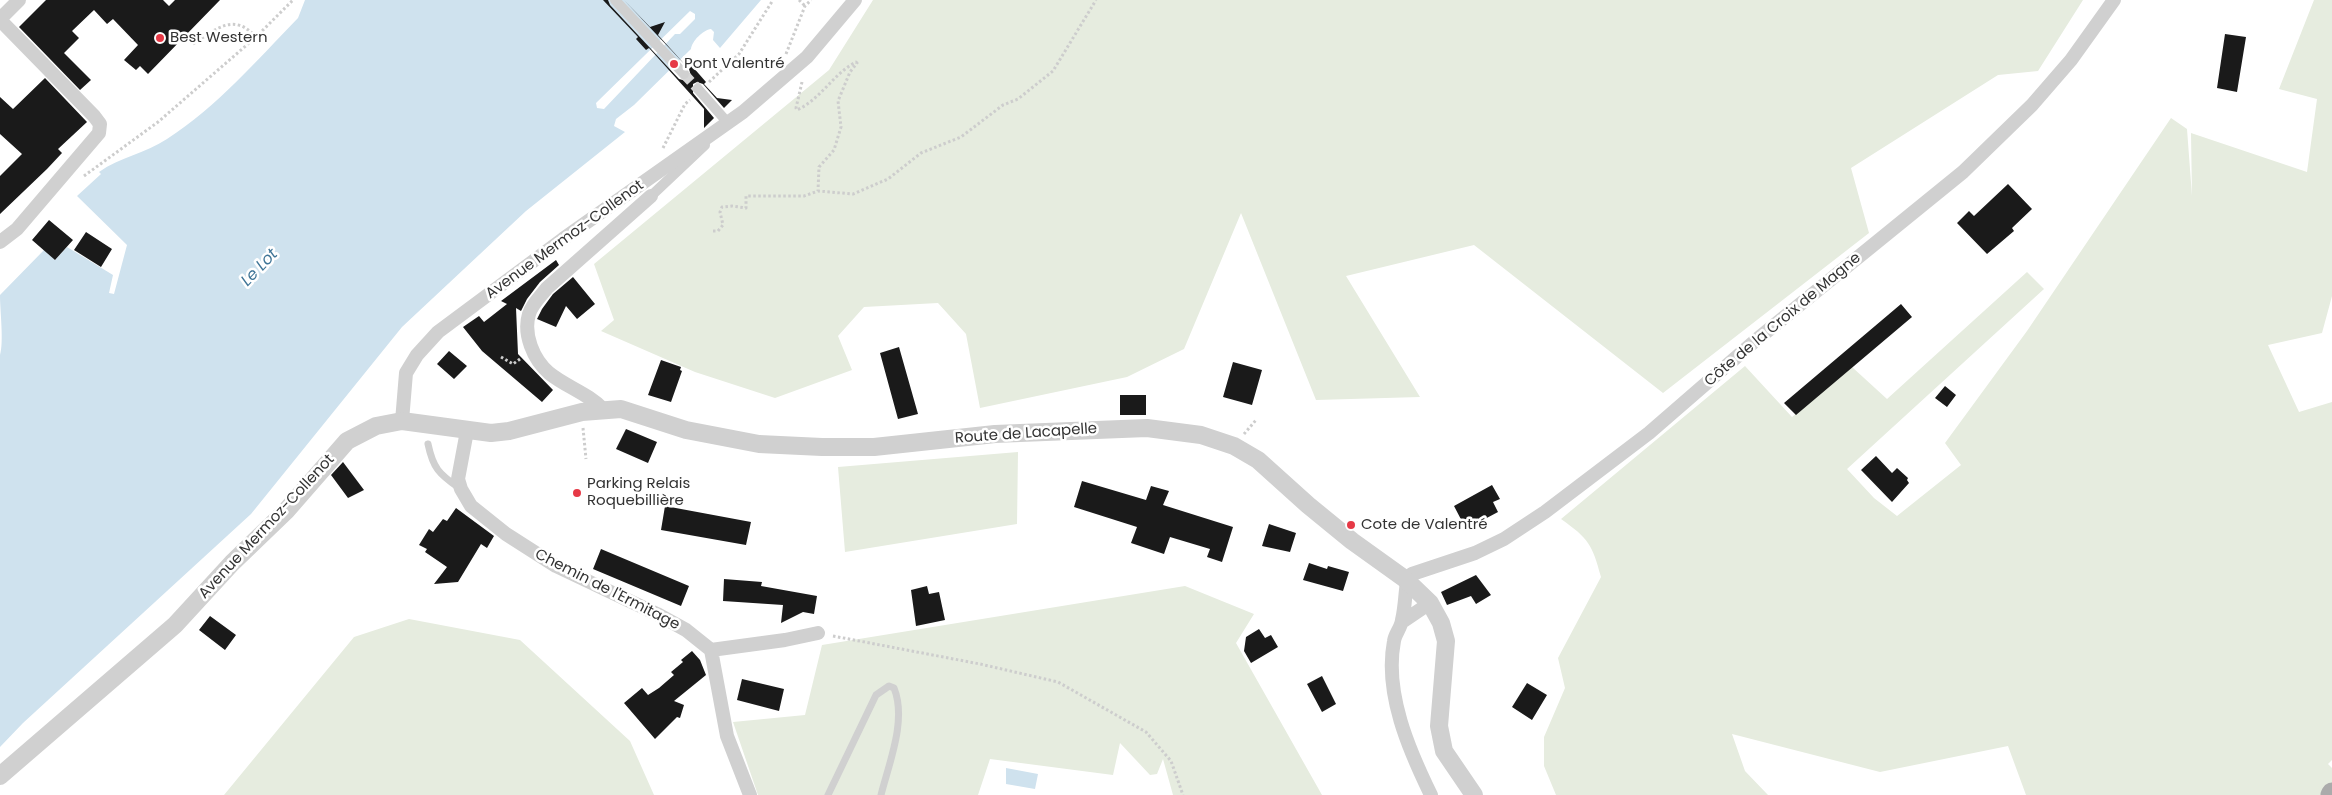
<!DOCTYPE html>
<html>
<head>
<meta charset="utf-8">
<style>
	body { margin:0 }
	canvas { display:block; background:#fff }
</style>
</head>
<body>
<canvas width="2332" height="795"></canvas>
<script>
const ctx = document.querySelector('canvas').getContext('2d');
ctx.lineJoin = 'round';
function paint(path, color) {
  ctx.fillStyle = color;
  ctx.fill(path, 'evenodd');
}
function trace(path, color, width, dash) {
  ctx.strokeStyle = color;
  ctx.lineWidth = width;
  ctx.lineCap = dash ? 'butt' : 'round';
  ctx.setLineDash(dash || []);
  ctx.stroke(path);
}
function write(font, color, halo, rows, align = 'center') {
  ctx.font = font + ' Poppins,sans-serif';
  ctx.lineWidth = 5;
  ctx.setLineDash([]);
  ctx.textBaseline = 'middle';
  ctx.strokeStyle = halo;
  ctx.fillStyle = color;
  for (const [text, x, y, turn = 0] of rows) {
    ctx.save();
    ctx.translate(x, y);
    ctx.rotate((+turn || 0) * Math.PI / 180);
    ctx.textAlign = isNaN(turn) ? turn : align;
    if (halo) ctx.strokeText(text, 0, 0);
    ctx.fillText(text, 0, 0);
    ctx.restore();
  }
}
paint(new Path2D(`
	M873 0H2083L2038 71 1998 75 1851 168 1869 233 1663 393 1474 245 1346 276 1420 397 1316 400 1241 213 1184 349 1127 377 980 408 966 334 938 303 864 307 838 336 852 370 775 398 695 372 601 331 614 320 594 264 829 70Z
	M2314 0H2332V296L2322 333 2268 345 2299 412 2332 402V760L2328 764 2332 768V795H2026L2008 746 1880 772 1732 734 1745 771 1768 795H1556L1544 766V737L1565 688 1558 658 1601 577C1592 544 1589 539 1561 519L1745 366 1792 417 1852 367 1887 399 2027 272 2044 289 1847 469 1874 498 1897 516 1961 465 1945 443 2027 331 2171 118 2187 129 2192 196 2191 133 2307 172 2317 99 2279 89Z
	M1018 452 1017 524 845 552 838 467Z
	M1185 586 1254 614 1236 643 1322 795H1173L1163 759 1157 774 1150 775 1120 743 1113 775 990 759 978 795H758L733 722 805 715 822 645Z
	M409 619 520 640 630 741 654 795H224L354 637Z`), '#e6ecdf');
paint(new Path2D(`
	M305 0H761L720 48 713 40 714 32 711 29C703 30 692 41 691 49L634 105 616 119 614 126 625 132 526 211 402 327 251 514 23 723 0 747V355C4 342 0 311 0 295L44 250 55 260 67 247 113 275 109 293 114 294 127 245 77 196 101 174 99 172C120 157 146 153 167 139 217 107 257 60 298 18ZM690 11 695 14V19L680 34H675L604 109 597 108 596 103Z
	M1006 768 1038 774 1035 789 1006 784Z`), '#cfe2ee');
paint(new Path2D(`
	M46 0H163L169 6 175 0H220L148 74 140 66 136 70 124 60 138 45 113 19 107 24 94 10 72 31 79 38 64 53 91 80 80 90 19 27Z
	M603 0H608L610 5 679 79 686 81 691 76 689 69 624 0 650 27 665 22 658 35 689 69 692 66 706 82 704 84 717 98 732 100 724 108 703 84 697 82 693 84V93L714 118 704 128V109L649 48 646 50 636 39 638 37Z
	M2225 34 2246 37 2237 92 2217 88Z
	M45 78 87 122 58 149 62 153 47 169 0 214V176L22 154 0 134V97L13 109Z
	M2008 184 2032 209 2012 228 2014 231 1987 254 1957 223 1969 211 1974 216Z
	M49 220 73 240 55 260 32 240Z
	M86 232 112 249 101 267 74 250Z
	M556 260 559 265 540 282 527 299 521 311 516 308 518 354 553 390 542 402 482 351 463 327 479 316 484 322 507 304 501 301Z
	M573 277 595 304 577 319 566 306 556 327 537 319 542 309 553 294Z
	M1901 304 1912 317 1796 415 1784 403Z
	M899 347 918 414 898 419 880 353Z
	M449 351 467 366 454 379 437 364Z
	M661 360 681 367 680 370 682 371 671 402 648 395Z
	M1233 362 1262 370 1252 405 1223 397Z
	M1945 386 1956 395 1947 407 1935 398Z
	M1120 395H1146V415H1120Z
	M626 429 657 442 648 463 616 449Z
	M1876 456 1892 473 1897 468 1908 478 1907 480 1909 483 1892 502 1861 470Z
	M343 462 364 490 348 498 331 475Z
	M1082 481 1146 500 1151 486 1169 491 1163 505 1233 527 1222 562 1207 557 1210 549 1170 537 1164 554 1131 543 1137 527 1074 507Z
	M1492 485 1500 499 1493 502 1498 512 1466 529 1454 506Z
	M665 506 751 522 746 545 661 530Z
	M456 508 494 536 487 548 481 544 458 582 434 584 447 567 425 552 427 549 419 545 429 529 433 532 443 519 447 521Z
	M1269 524 1296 533 1290 552 1262 546Z
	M601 549 689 586 681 606 593 569Z
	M1309 563 1327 569 1328 566 1349 572 1343 591 1303 580Z
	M1476 575 1491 595 1476 604 1471 596 1447 605 1441 592Z
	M724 579 762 582 761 586 817 596 814 614 803 612 781 623 783 605 723 601Z
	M927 586 929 594 939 592 945 620 916 626 911 590Z
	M210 616 236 635 225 650 199 630Z
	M1259 629 1265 638 1271 635 1278 647 1251 663 1244 651 1246 637Z
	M692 651 700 660 706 675 674 701 684 705 680 718 677 717 655 739 624 703 642 688 648 695 659 688 674 675 671 672 683 662 681 660Z
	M1322 676 1336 704 1322 712 1307 684Z
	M742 679 784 689 779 711 737 700Z
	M1527 683 1547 695 1532 720 1512 707Z`), '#1a1a1a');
trace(new Path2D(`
	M684 74 698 89`), '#d6d6d6', 10, [10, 5]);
trace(new Path2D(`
	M799 0 805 6
	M193 44C217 29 233 12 256 37
	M786 54 805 6 811 0
	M709 82 739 54 773 0
	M802 82 796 108 797 110C821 99 833 74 856 62L857 63 850 72 838 101 841 127 834 150 819 167 818 191
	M663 148 685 104 690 100
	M84 176 158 122 256 37 293 0
	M713 231H718L723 225 720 212 722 207 732 206 746 208V196H804L818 191 853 194 888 179 921 153 961 137 1003 105 1018 99 1053 71 1096 0
	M501 357 513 364 520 359
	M583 428 586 459
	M1244 434 1256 420
	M833 636 980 664 1058 682 1146 732 1171 761 1183 795`), '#cdcdcd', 3, [2.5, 2.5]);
trace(new Path2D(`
	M428 444C433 468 439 474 459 488
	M828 795 876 695 889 686 894 688C907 720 889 763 881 795`), '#d0d0d0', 7);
trace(new Path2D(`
	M615 0 684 74
	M698 89 728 123 723 128
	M651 196 705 145`), '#d0d0d0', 10);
trace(new Path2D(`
	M0 19 19 0
	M0 20 94 116 100 124 99 133 17 229 0 242
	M604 410C588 393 566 387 549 373 533 359 523 334 529 314 532 304 541 296 547 288L651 196
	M402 421 406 373 417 355 438 332 563 239 743 112 807 57 855 0
	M467 431 458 479 461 489 471 506 506 534 556 566 657 614 686 630 711 650 785 640 818 633
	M1405 579 1412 574 1475 553 1504 539 1545 512 1649 433 1755 341 1963 172 2032 105 2071 60 2114 0
	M1407 582C1405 595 1405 608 1402 620 1401 628 1395 634 1394 641 1384 693 1409 750 1431 795
	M1402 622 1430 603
	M711 650 727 736 750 795`), '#d0d0d0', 14);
trace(new Path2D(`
	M0 776 175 625 232 563 286 511 347 441 376 426 402 421 491 433 509 431 582 412 621 409 686 430 759 444 822 447H874L995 434 1147 428 1201 435 1234 446 1258 460 1308 505 1352 541 1405 579 1430 603 1441 623 1446 641 1439 726 1444 751 1474 795`), '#d0d0d0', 18);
trace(new Path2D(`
	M2331 795 2332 793`), '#ababab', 21);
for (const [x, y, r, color] of [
	[160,38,5,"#e63946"],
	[674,64,5,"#e63946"],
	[577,493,5,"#e63946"],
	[1351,525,5,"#e63946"]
]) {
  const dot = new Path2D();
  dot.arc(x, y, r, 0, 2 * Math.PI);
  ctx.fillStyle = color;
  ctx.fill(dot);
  trace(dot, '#fff', 2);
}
write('15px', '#333', '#fff', [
	["Best Western",170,38],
	["Pont Valentré",684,64],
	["Parking Relais",587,484],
	["Roquebillière",587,501],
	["Cote de Valentré",1361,525]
], 'left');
write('15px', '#333', '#fff', [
	["Avenue Mermoz-Collenot",565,240,-36],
	["Côte de la Croix de Magne",1783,320,-40],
	["Route de Lacapelle",1026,434,-4],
	["Avenue Mermoz-Collenot",267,527,-47],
	["Chemin de l'Ermitage",607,590,27]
]);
write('italic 16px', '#3f7597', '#fff', [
	["Le Lot",260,268,-46]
]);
</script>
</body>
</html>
